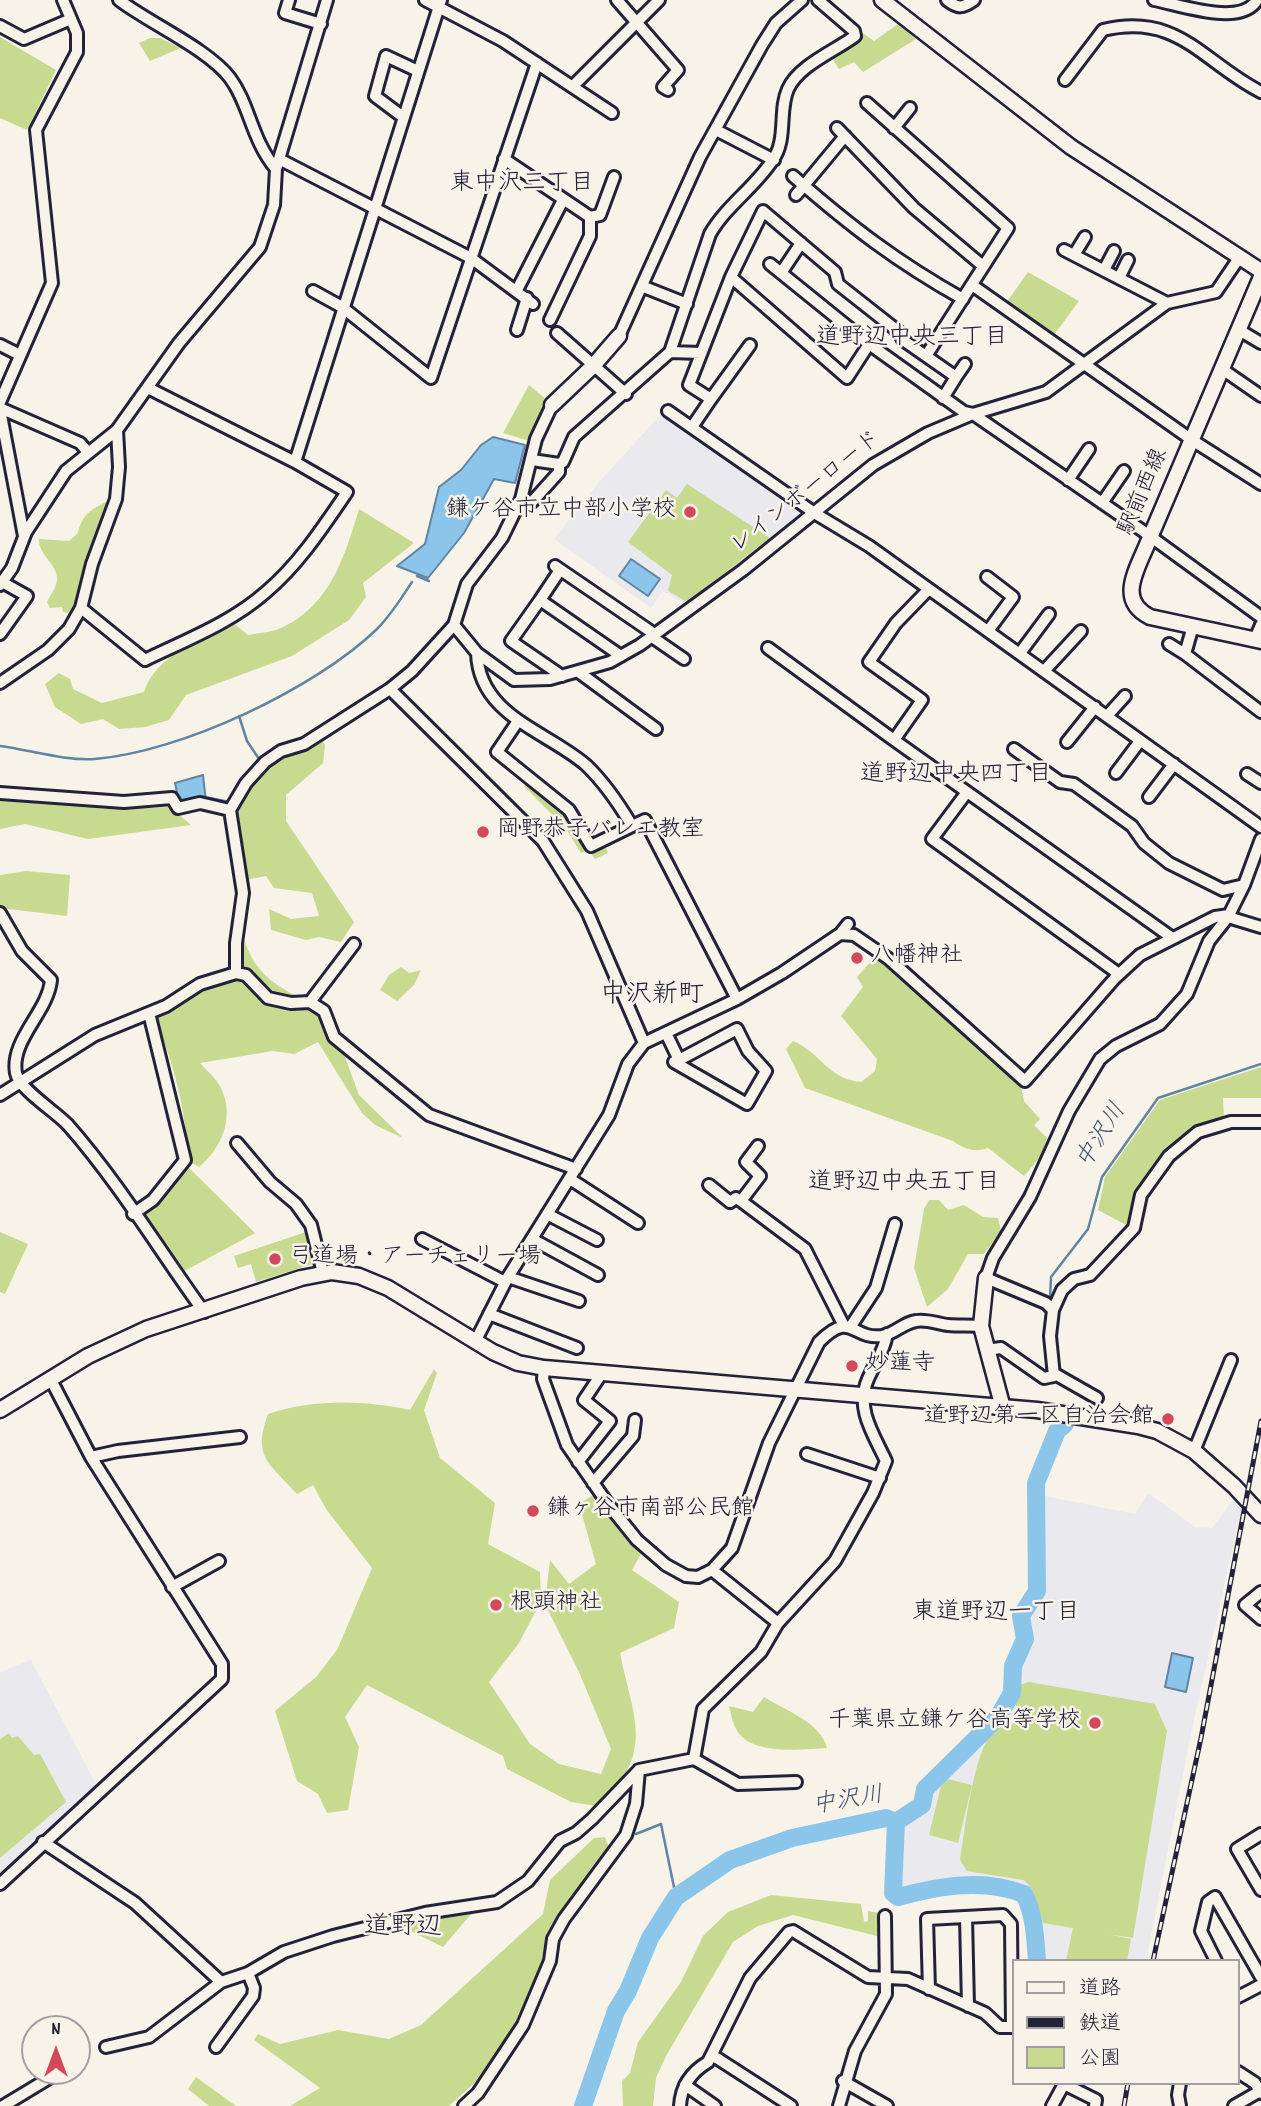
<!DOCTYPE html>
<html>
<head>
<meta charset="utf-8">
<style>
	body { margin:0 }
	#map { position:relative; width:1261px; height:2106px; overflow:hidden; background:#f7f3e8; font-family:Dekko,"Klee One",sans-serif }
	canvas { display:block }
	.legend { position:absolute; left:1012px; top:1959px; width:228px; height:126px; box-sizing:border-box; background:#f7f3e8; border:2px solid #a29fa3; margin:0; padding:9px 12px; list-style:none; font-size:21px; color:#22223b }
	.legend li { display:flex; align-items:center; gap:14px; height:35px }
	.legend b { width:35px; border:2px solid #a29fa3 }
	.north { position:absolute; left:21px; top:2015px; width:70px; height:70px; box-sizing:border-box; background:#f7f3e8; border:2px solid #a29fa3; border-radius:50%; rotate:0deg; font-size:19px; font-weight:700; line-height:28px; text-align:center; color:#22223b }
	.north::after { content:''; display:block; margin:auto; width:24px; height:32px; background:#d1495b; clip-path:polygon(50% 0,100% 100%,50% 72%,0 100%) }
</style>
</head>
<body>
<div id="map">
<canvas width="1261" height="2106"></canvas>
<ul class="legend">
<li><b style="height:9px;background:#f7f3e8"></b>道路</li>
<li><b style="height:9px;background:#22223b"></b>鉄道</li>
<li><b style="height:19px;background:#c8da8f"></b>公園</li>
</ul>
<div class="north">N</div>
</div>
<script>
const ctx = document.querySelector('canvas').getContext('2d');
ctx.lineJoin = 'round';
function paint(path, color) {
  ctx.fillStyle = color;
  ctx.fill(path, 'evenodd');
}
function trace(path, color, width, dash) {
  ctx.strokeStyle = color;
  ctx.lineWidth = width;
  ctx.lineCap = dash ? 'butt' : 'round';
  ctx.setLineDash(dash || []);
  ctx.stroke(path);
}
function write(font, color, halo, rows, align = 'center') {
  ctx.font = font + ' Dekko,"Klee One",sans-serif';
  ctx.lineWidth = 5;
  ctx.setLineDash([]);
  ctx.textBaseline = 'middle';
  ctx.strokeStyle = halo;
  ctx.fillStyle = color;
  for (const [text, x, y, turn = 0] of rows) {
    ctx.save();
    ctx.translate(x, y);
    ctx.rotate((+turn || 0) * Math.PI / 180);
    ctx.textAlign = isNaN(turn) ? turn : align;
    if (halo) ctx.strokeText(text, 0, 0);
    ctx.fillText(text, 0, 0);
    ctx.restore();
  }
}
paint(new Path2D(`
	M664 411 805 510 807 515 686 605 663 591 651 608 554 539 601 480Z
	M1148 1493 1195 1527 1212 1528 1236 1496 1243 1502 1191 1733 1146 1961H1039L1037 1927 1033 1908 1025 1898 995 1890H937L901 1899 905 1826 927 1809 938 1781 1008 1713 1040 1584 1042 1546 1040 1495 1135 1514Z
	M31 1660 97 1786 0 1876V1672Z`), '#eaeaee');
paint(new Path2D(`
	M898 24 916 39 863 72 854 62 839 69 831 57 863 33 874 41Z
	M0 37 56 70 27 130 0 118Z
	M150 38H160L181 48 150 61 139 43Z
	M1028 272 1079 301 1054 335 1006 303Z
	M529 385 548 401 529 441 503 433Z
	M687 484 770 538 687 602 668 591 672 575 628 542 666 490 677 498Z
	M106 502 112 505 100 536 91 546 78 604 72 614 63 612 62 607 50 608 47 602C50 595 56 588 57 581 59 564 38 556 39 539L69 541 78 533C81 516 91 509 106 502Z
	M359 509 414 543 363 583 366 597 349 620 292 656 186 695 169 720 145 727 119 729 103 719 81 724 55 707 45 684 59 673 70 679 73 689 102 703 144 692C155 656 201 639 232 622L248 635C259 633 275 632 285 626 331 603 345 555 359 509Z
	M315 734 325 745 323 763 286 795V821L354 922 341 942 319 937 306 940 271 930 269 909 291 919 319 916 312 893 274 888 266 876 246 880C243 862 234 837 236 819 241 783 279 741 315 734Z
	M526 784 565 810 590 849 604 844 608 853 595 859 588 850 581 853 566 829 524 786Z
	M10 795 107 809 170 807 191 825 88 839 25 824 0 829V796Z
	M26 871 70 875 67 916 0 908V875Z
	M242 930C252 980 286 991 328 1011L359 1095 403 1138 375 1125 362 1113 318 1042 294 1054 273 1051 200 1063C206 1070 217 1079 221 1088 235 1117 222 1148 199 1167L187 1160C187 1110 173 1061 154 1015L208 984 235 975Z
	M882 957 1020 1082 1024 1101 1040 1119 1034 1125 1047 1138 1041 1156 1024 1176 988 1148C974 1153 964 1149 953 1141L805 1088 786 1049 793 1041C820 1052 829 1080 861 1082L875 1071 877 1059 841 1016 863 987 857 977 872 960Z
	M401 967 409 973 421 970 414 985 397 1001 380 990 389 975Z
	M1261 1067V1098H1223L1224 1120C1172 1126 1143 1183 1128 1226L1098 1210 1105 1177 1160 1100Z
	M186 1165 255 1233 179 1274 137 1215Z
	M929 1200H939L948 1210 964 1205 983 1217 998 1218 1001 1231 984 1254H968L948 1289 927 1307 914 1268 924 1209Z
	M0 1232 28 1244 5 1294 0 1292Z
	M306 1232 316 1263 256 1282 251 1264 238 1268 234 1256Z
	M434 1369 437 1373 424 1410 440 1458 495 1503 488 1544 540 1572 541 1601 519 1643 489 1682 530 1744 559 1764 601 1774 611 1749 579 1672 545 1604 550 1560 569 1584 596 1564 579 1504 593 1495 641 1554 632 1570 679 1602 674 1628 620 1653C634 1722 656 1753 597 1806L571 1802 507 1769 503 1756 367 1685 345 1717 359 1747 348 1810 327 1813 318 1794 297 1781 275 1711 316 1677 337 1650 372 1568 326 1509 313 1485 297 1494C269 1463 252 1457 268 1414 313 1399 363 1400 410 1410Z
	M1029 1682 1155 1704 1167 1731 1133 1938 1108 1934 1131 1939 1127 1961H1066L1073 1928 1043 1923 1029 1885 1023 1880 967 1871 960 1860C965 1829 973 1754 993 1731 999 1724 1004 1724 1013 1724L1019 1685Z
	M764 1697C784 1710 821 1722 827 1748 802 1749 748 1757 735 1727 732 1721 731 1713 729 1706L753 1712Z
	M9 1733 12 1738 18 1736 34 1755 40 1754 66 1802 0 1858V1739Z
	M943 1778 972 1785 958 1843 929 1835Z
	M605 1837 609 1848 549 1942 525 2007 481 2077 449 2106H290L320 2088 254 2040 258 2034 280 2044 338 2030 389 2039 421 2025 543 1914 550 1880 594 1838Z
	M771 1895 861 1904 864 1922 868 1921V1911L879 1913 881 1937 793 1915 758 1926 733 1942 666 2056 656 2078 653 2106H623L622 2081 630 2073 638 2042 681 1982 703 1936 728 1912Z
	M470 1909 472 1913 443 1947 398 1925 427 1915Z
	M196 2077 236 2106H209L188 2089Z`), '#c8da8f');
const water = new Path2D(`
	M493 437 525 445 515 483 494 479 464 533 428 578 397 566 425 544 439 487 461 470 481 445Z
	M631 559 660 579 648 596 619 576Z
	M203 775 206 802 180 806 175 783Z
	M1172 1653 1193 1658 1186 1692 1165 1687Z`);
paint(water, '#8bc6ea');
trace(water, '#6184a4', 2);
trace(new Path2D(`
	M417 576 429 581
	M0 746C30 750 65 761 95 759 181 752 315 689 377 629 391 615 401 599 412 582
	M204 797 230 802 236 787 259 759 247 741 239 716
	M1050 1299 1051 1277 1088 1229 1102 1177 1158 1098 1261 1064
	M636 1834 661 1824 676 1897`), '#6184a4', 2.5);
trace(new Path2D(`
	M896 1822 893 1893 898 1897C940 1886 982 1878 1024 1894 1035 1916 1035 1937 1037 1961
	M583 2106 616 2011 628 1991 650 1938 676 1897 730 1860 792 1838 886 1818 896 1822 922 1805 925 1789 998 1717 1012 1693 1013 1666 1025 1639 1021 1616 1037 1591 1036 1483 1057 1431 1065 1424`), '#8bc6ea', 18);
const street = new Path2D(`
	M119 0C149 23 208 49 230 78 250 105 251 139 276 169
	M289 0 285 13 321 24
	M425 0 503 41 612 113
	M617 0 678 70 663 87 668 90
	M947 0C958 9 963 8 974 0
	M1154 0C1181 5 1241 27 1257 0
	M0 26 24 39 71 19
	M1065 80 1103 30C1179 12 1203 63 1261 92
	M573 86 659 0
	M867 103 1008 228 926 356
	M403 117 375 96 386 56 418 71
	M837 128 914 208 983 266
	M894 128 910 108
	M716 130 774 160
	M504 159 590 217 600 215 614 177
	M281 160 471 258 533 304
	M793 176C850 226 897 262 963 299
	M796 195 845 136
	M1064 250 1167 303
	M1074 255 1085 237
	M770 264 869 344 964 412 973 414 1143 531 1261 617
	M1104 270 1114 251
	M781 273 801 243
	M731 277 847 378 869 344
	M1119 278 1128 260
	M972 285 1192 440 1261 484
	M644 287 687 304
	M517 290 563 200
	M313 291 342 307 431 378 537 63
	M550 320 590 236V217
	M517 330 527 298
	M1239 330 1261 343
	M557 333 626 394
	M619 336 700 157 762 45 776 23 802 0
	M0 345 20 355
	M670 352 701 353
	M1222 369 1261 396
	M956 377 965 364
	M711 399 750 345
	M0 402 52 283 36 130 77 52V33L63 0
	M0 408 80 443 87 451
	M0 410 24 536
	M668 411 816 514 869 546 1261 827
	M692 427 711 399 689 385 731 277 763 211 835 272 838 284 899 332 903 340 956 377 943 398
	M532 460 559 464 563 462 574 437 670 352 710 234C726 206 754 188 772 161 788 140 778 111 788 89 799 65 835 51 855 36L854 31 818 0
	M295 462 441 0
	M1068 480 1089 449
	M521 499 532 502 559 472V464
	M1102 503 1124 471
	M555 566 650 631 655 639 684 659
	M987 577 1013 597 988 631
	M0 585 12 568 26 532 66 471 117 430 179 343 260 247 274 205 276 169 327 0
	M929 589 896 623 869 662 922 700 894 740 1171 937
	M540 600 560 570
	M81 608 145 660C186 640 231 623 266 592 299 564 323 527 347 492L295 462 148 388
	M454 625 477 653 514 680 550 679 610 662 640 645 743 570 873 465 928 433 973 414 1046 392 1167 303 1216 292 1239 258
	M1193 626 1185 654 1261 712
	M0 634 27 596 2 582
	M1255 639 1261 625
	M1169 644 1185 654
	M768 648 894 740
	M477 653C479 716 547 731 586 765 605 783 619 804 632 826L645 820 737 999
	M1020 653 1049 614
	M1044 671 1081 631
	M580 673 656 729
	M562 676 511 641 540 600 621 656
	M0 683 48 650 69 629 81 608 92 564 116 499 119 467 117 430
	M390 689 543 841 587 911 644 1043
	M1107 716 1125 696
	M518 721 497 752 569 810 591 846 632 826
	M1067 742 1095 707
	M1014 749 1060 782 1074 784 1132 826 1144 843 1169 863 1223 890 1244 885
	M1116 773 1140 741
	M1247 774 1261 783
	M967 792 932 839 1119 974
	M0 793 124 802 172 798 178 808 200 803 230 810 246 783 265 762 281 751 304 744 390 689 412 671 454 625 467 584 502 538 521 499 536 439 552 405
	M1149 797 1174 764
	M230 810 243 893 236 943V973
	M0 913 22 951 51 980C48 1012 10 1040 16 1073 19 1089 56 1112 68 1125 119 1183 159 1250 204 1312
	M1228 917 1261 927
	M840 934 854 935 889 959 1025 1081 1115 978 1140 955 1215 917 1229 915
	M310 1002 354 944
	M666 1033 679 1060 737 1029 748 1051 766 1071 747 1104 674 1062 679 1060
	M0 1095 95 1035 166 1006 200 984 236 973 246 975 268 998 291 1003 310 1002 324 1011 334 1037 429 1115 576 1169
	M237 1143 270 1182 296 1204 311 1225 323 1273
	M758 1146 746 1162 760 1176 741 1201 805 1249 843 1324
	M570 1179 638 1223
	M709 1185 730 1202 736 1198 741 1201
	M133 1214 153 1200 185 1160 149 1013
	M547 1214 597 1240
	M422 1239 505 1282
	M532 1239 598 1275
	M508 1277 579 1301
	M1053 1310 1046 1303 986 1278 993 1258 1030 1197 1069 1111 1100 1059 1116 1046 1160 1024 1187 994 1209 941 1228 917 1244 885 1261 839
	M489 1314 577 1348
	M851 1326 876 1288 895 1224
	M475 1342 508 1277 609 1115 628 1064 644 1043 737 999 782 973 840 934 848 924
	M986 1350 1001 1348 1044 1378 1054 1376 1050 1336 1053 1310 1062 1290 1074 1279 1090 1275 1134 1228 1141 1195 1169 1156 1198 1132 1231 1122H1261
	M544 1368 543 1379 567 1445 608 1504 637 1540 666 1565 686 1576 698 1577 712 1570 732 1548 769 1443 819 1342C852 1309 851 1340 882 1336 894 1334 903 1323 916 1321 927 1319 938 1324 948 1325 959 1326 970 1325 981 1326
	M1055 1374 1097 1398
	M1194 1451 1231 1360
	M807 1454 880 1478
	M91 1457 118 1451 240 1437
	M578 1462 610 1421 584 1400 602 1373
	M593 1483 633 1436 635 1420
	M712 1570 778 1623
	M172 1587 219 1561
	M1261 1592 1245 1605 1261 1619
	M694 1759 738 1784 796 1782
	M1261 1834 1237 1849 1261 1890
	M43 1842 135 1903 221 1982
	M0 1884 222 1679V1664L91 1457 50 1378
	M966 1917 968 2006
	M1216 1961 1201 1931 1208 1902 1215 1897 1261 1977
	M1238 1997 1261 1985
	M106 2047 149 2037 221 1982 248 1973 284 1952 333 1936 425 1913 497 1902 528 1881 560 1841 576 1833 592 1819 639 1770
	M216 2047 253 1996 254 1988 248 1973
	M712 2055 791 2106
	M1238 2072 1255 2083 1261 2093
	M843 2081 887 2106
	M685 2085 715 2106
	M3 2106 51 2077
	M464 2106 478 2093 523 2025 550 1961 553 1939 564 1919 626 1835 636 1804 639 1770 694 1759 703 1709 761 1652 778 1623 835 1561 873 1493 886 1461C874 1435 855 1409 868 1379 875 1363 884 1352 887 1334
	M680 2106C681 2087 691 2072 708 2062L750 1978 789 1932 793 1931 868 1977 908 1979 985 2013 1000 2027H1012L1011 1924 1003 1915 927 1919 929 1989
	M839 2106 855 2051 886 1994 885 1916
	M1052 2106 1064 2084 1096 2100 1095 2106
	M1180 2106 1178 2095 1180 2083
	M1234 2106 1260 2091`);
const secondary = new Path2D(`
	M882 0 1071 147 1261 271
	M1261 277 1146 547C1135 573 1118 601 1150 617L1261 641
	M552 405 593 366 619 336
	M986 1278 981 1326 1003 1408
	M0 1410 88 1356 146 1329 301 1278 332 1272 359 1276 388 1288 493 1352 518 1363 544 1368 1037 1410 1138 1426 1157 1431 1194 1451 1234 1486 1261 1515`);
trace(street, '#22223b', 16);
trace(secondary, '#22223b', 19);
trace(street, '#f7f3e8', 10);
trace(secondary, '#f7f3e8', 14);
const rail = new Path2D(`
	M1153 1961 1201 1738 1261 1421
	M1124 2106 1128 2083`);
trace(rail, '#22223b', 5);
trace(rail, '#f7f3e8', 2.5, [8]);
for (const [x, y, r, color] of [
	[690,512,7,"#d1495b"],
	[483,832,7,"#d1495b"],
	[857,958,7,"#d1495b"],
	[275,1259,7,"#d1495b"],
	[852,1366,7,"#d1495b"],
	[1168,1419,7,"#d1495b"],
	[533,1511,7,"#d1495b"],
	[496,1605,7,"#d1495b"],
	[1095,1723,7,"#d1495b"]
]) {
  const dot = new Path2D();
  dot.arc(x, y, r, 0, 2 * Math.PI);
  ctx.fillStyle = color;
  ctx.fill(dot);
  trace(dot, '#f7f3e8', 2.5);
}
write('23px', '#22223b', '#f7f3e8', [
	["駅前西線",1145,493,-67],
	["レインボーロード",807,494,-38]
]);
write('23px', '#22223b', '#f7f3e8', [
	["鎌ケ谷市立中部小学校",676,512,"right"],
	["岡野恭子バレエ教室",497,832],
	["八幡神社",871,958],
	["弓道場・アーチェリー場",289,1259],
	["妙蓮寺",866,1366],
	["道野辺第一区自治会館",1154,1419,"right"],
	["鎌ヶ谷市南部公民館",547,1511],
	["根頭神社",510,1605],
	["千葉県立鎌ケ谷高等学校",1081,1723,"right"]
], 'left');
write('24px', '#22223b', '#f7f3e8', [
	["東中沢三丁目",522,186],
	["道野辺中央三丁目",912,340],
	["道野辺中央四丁目",956,777],
	["道野辺中央五丁目",904,1185],
	["東道野辺一丁目",996,1615]
]);
write('italic 24px', '#425370', '#f7f3e8', [
	["中沢川",1103,1137,-58],
	["中沢川",848,1803,-9]
]);
write('26px', '#22223b', '#f7f3e8', [
	["中沢新町",652,997],
	["道野辺",403,1929]
]);
</script>
</body>
</html>
